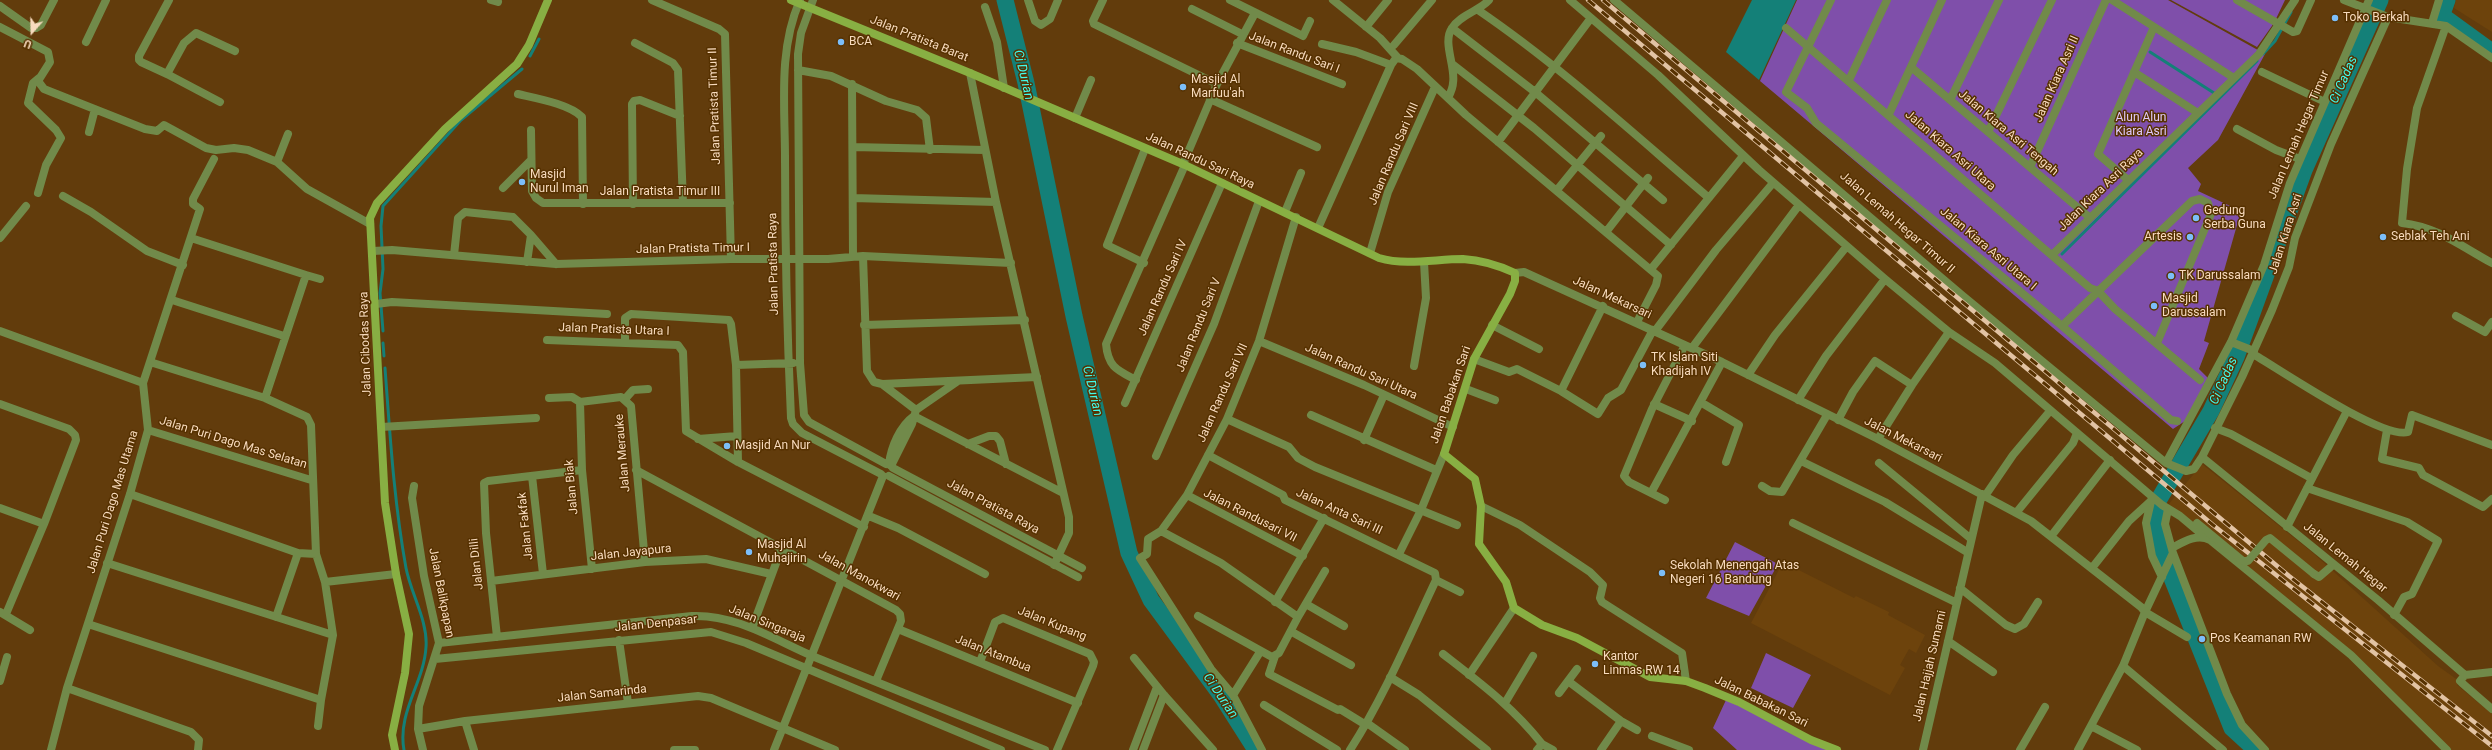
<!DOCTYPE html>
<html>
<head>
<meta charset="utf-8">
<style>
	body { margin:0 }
	#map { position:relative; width:2492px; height:750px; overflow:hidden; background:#623c0c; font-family:Roboto,sans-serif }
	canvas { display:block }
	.north { position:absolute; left:12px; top:12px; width:40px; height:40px; -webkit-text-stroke:3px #563100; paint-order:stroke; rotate:200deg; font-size:11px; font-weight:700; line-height:16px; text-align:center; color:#f8dbbe }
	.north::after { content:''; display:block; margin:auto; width:14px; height:18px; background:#f8dbbe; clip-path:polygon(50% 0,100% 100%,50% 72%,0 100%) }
</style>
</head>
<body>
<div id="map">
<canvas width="2492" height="750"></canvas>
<div class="north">U</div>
</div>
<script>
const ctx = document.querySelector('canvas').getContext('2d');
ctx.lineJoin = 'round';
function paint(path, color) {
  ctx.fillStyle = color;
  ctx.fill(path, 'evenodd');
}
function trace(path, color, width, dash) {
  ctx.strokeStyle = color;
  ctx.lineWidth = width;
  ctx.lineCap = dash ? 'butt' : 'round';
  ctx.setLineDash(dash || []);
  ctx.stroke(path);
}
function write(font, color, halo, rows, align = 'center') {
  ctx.font = font + ' Roboto,sans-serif';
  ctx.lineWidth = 3;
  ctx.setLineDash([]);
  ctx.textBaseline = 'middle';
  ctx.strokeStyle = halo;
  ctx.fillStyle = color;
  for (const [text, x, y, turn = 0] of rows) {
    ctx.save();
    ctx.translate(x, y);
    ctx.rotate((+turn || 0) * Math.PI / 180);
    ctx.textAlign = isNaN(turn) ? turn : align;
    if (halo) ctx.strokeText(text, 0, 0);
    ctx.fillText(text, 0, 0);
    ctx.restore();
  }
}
paint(new Path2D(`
	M2456 0H2492V32L2454 8Z
	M2202 464 2313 553 2438 666 2459 681 2457 685 2492 714V750H2449L2381 682 2168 505Z
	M1783 562 1854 598 1856 596 1889 612 1888 615 1925 635 1916 653 1909 649 1900 665 1905 668 1890 695 1751 623Z`), '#6d430c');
paint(new Path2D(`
	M1797 0H2168L2265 54 2218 140 2188 168 2201 184 2198 191 2241 211 2204 341 2209 343 2199 369 2208 378 2185 421 2173 429 1760 81Z
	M2171 0H2285L2274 23 2257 47Z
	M1735 542 1778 564 1749 616 1706 598Z
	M1766 653 1811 675 1793 708 1751 688Z
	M1726 700 1838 750H1737L1713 728Z`), '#7f4faa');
paint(new Path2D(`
	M1752 0H1796L1759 80 1726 52Z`), '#148078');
trace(new Path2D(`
	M2150 52 2214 93
	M2263 54 2275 41 2291 12
	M530 56 539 39
	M2062 254 2257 61
	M383 331 380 293 383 269 381 226 383 206 461 120 522 69
	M383 343 384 356
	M385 368C390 435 394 502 406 568 411 594 428 621 426 647 424 683 397 712 404 750`), '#148078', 3);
trace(new Path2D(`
	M1005 0 1026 83 1074 316 1129 553 1151 600 1221 695 1256 750
	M2447 0 2443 11 2444 17 2492 52
	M2256 750 2232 728 2160 548 2155 506 2211 411 2236 357 2304 170 2380 0`), '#148078', 17);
trace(new Path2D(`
	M169 0 139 56V60L141 62 167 74 184 43 196 33 235 51
	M491 0 498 2
	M652 0 719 29 725 34 731 259
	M800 0C778 50 785 105 785 158 785 245 787 331 791 418L793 424 802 433 881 474
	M813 0 801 33 798 54 800 363 804 415 809 422 886 464
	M1028 0 1035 21 1041 25 1050 19 1058 0
	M1103 0 1093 21 1094 24 1217 84
	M1230 0 1303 36 1310 21
	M1333 0 1380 38 1398 58
	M1570 0 1658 75 1759 170 1885 279 1949 332 1995 363 2162 505 2180 516 2205 537
	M1614 0 1963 296 2166 463
	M1831 0 1786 92 1807 108 1816 123 2062 326 2171 420 2177 421
	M2112 0 2234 78
	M2237 0 2293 32 2297 31 2311 0
	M2344 0 2388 17 2446 26 2492 58
	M2369 0 2290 183 2264 265 2231 342 2166 463 2186 471 2194 469 2202 457 2242 377 2272 310 2289 267 2295 238 2331 144 2388 17
	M0 6 31 28H36L41 25 54 0
	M985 7 997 42 1004 88
	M1192 9 1242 34
	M1478 10C1560 66 1634 134 1709 198
	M2432 23 2439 0
	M2446 26 2417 108 2407 169 2402 223C2438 227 2462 247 2492 263
	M0 27 48 52 50 62 38 81 44 89 145 129 157 131 164 125 206 148 216 150 234 148 248 150 277 162 307 189 370 224
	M1366 27 1388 0
	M1452 28 1535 92 1663 200
	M1786 28 2090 288 2098 291 2115 309 2200 380
	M86 42 106 0
	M635 43 673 63 678 70 683 203
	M1237 43 1342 84
	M1322 44 1356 52 1391 65
	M1394 45 1432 0
	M1452 64 1534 128 1671 245
	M1911 67 2089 217
	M798 70 831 76 886 101 917 110 926 118 930 150
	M2134 72 2198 113
	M2262 72 2325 102
	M970 73 996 202 1069 517V533L1054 565
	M167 74 220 102
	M1849 80 1887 0
	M852 84 853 256
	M518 94C535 98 570 104 582 117L583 204
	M1448 98C1450 94 1453 88 1453 83 1456 67 1442 42 1452 28 1460 15 1479 11 1489 0
	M1210 99 1317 147
	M1950 100 1999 0
	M1889 114 1942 0
	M1075 118 1091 80
	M2237 129 2276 150 2300 159
	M531 130 532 191 536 198 543 203H730
	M89 132 95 109
	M1988 132 2052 0
	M1498 142 1591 18
	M853 147 985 150
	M277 162 288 134
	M1183 164 1217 84 1255 13
	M2030 167 2106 0
	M2128 180 2098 154 2154 27
	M503 188 531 160
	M1557 190 1601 136
	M38 193 46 165 61 138 56 130 28 103 33 83 39 78
	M63 196 91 212 147 251 183 265
	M853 198 996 202
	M633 204 632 104 634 101 640 100 680 116
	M1285 212 1301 173
	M1318 228 1391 65 1396 58 1402 59 1417 69 1466 115 1658 276 1656 285 1637 322
	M1606 232 1648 178
	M0 238 26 206
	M191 238 306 275 265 398
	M373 251 392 250 556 264 731 259H828L863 256 1011 263
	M1370 253 1388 192 1435 87
	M454 255 458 218 465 212 513 217 531 235
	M2052 255 2259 54 2295 0
	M863 256 867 371 874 382 882 384 1037 377
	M527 262 531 235 556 264
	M1144 263 1107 245 1145 149
	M1651 269 1743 156
	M1515 273 1524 272 1722 362 1878 439 2031 521 2141 607 2145 612 2123 666 2078 750
	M306 275 320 279
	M172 300 284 336
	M376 304 392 302 607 314
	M2456 316 2485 332 2492 322
	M864 325 1025 320
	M1492 325 1539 349
	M2062 326 2192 201 2200 199 2208 203 2211 214 2157 343
	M0 331 143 383
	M1655 331 1716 250 1773 183
	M547 340 678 345 683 352 686 431 738 462 864 527
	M1259 341 1364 385 1453 427
	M625 342V318L631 314 729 320 731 324 736 365 738 462
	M2231 342 2254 351
	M1692 348 1799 205
	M2253 354C2279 369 2383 440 2408 432L2412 415 2492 445
	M1474 359 1509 372 1517 369 1561 391 1598 414 1608 398 1621 390 1653 330
	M150 362 265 398 307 417 311 425 316 554 325 582 333 635
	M736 365 793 363
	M1414 366 1426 298 1424 262
	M1748 375 1775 335 1847 246
	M1136 380C1117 370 1108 367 1106 344L1185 165
	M882 384 916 410
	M1466 389 1495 400
	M1561 391 1603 306
	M549 398 572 397 580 402
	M625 399 633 390 648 389
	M1798 400 1826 356 1885 279
	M580 402 621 397 631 406 645 562
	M580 402 582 470 592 569
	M1125 403 1222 183
	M1702 403 1739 425 1726 462
	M0 404 69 429 75 435 76 440 44 524 6 614
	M1654 404 1692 421
	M1311 415 1436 470
	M914 416 1063 493
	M1227 419 1289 447 1298 458 1315 467 1457 525
	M1838 420 1853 392 1875 361 1912 385
	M381 427 536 418
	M2215 428 2231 434 2311 478
	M148 430 311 480
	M2387 430 2382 459 2419 468 2423 475 2483 507 2492 499
	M698 439 737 436
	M1878 439 1912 385 1949 332
	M1364 440 1384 395
	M968 444 989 436H996L1000 441 1006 464
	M1208 455 1283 495 1285 500 1435 573 1436 580C1409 637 1384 697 1350 750
	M1156 456 1214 324 1259 201
	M2202 457 2378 600 2465 675 2492 672
	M1801 461 1885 502 1967 552
	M1879 463 1970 538
	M889 464C891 447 900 426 914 416
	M891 466 912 424 916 410 958 381
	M893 468 1082 568
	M636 470 896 610 900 614 901 621 876 681
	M532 476 543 574
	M889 476 1078 577
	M414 486 412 498 424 576 439 643 419 706 418 729 423 750
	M1762 486 1770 491 1782 492 1827 415
	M2307 488 2407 522 2438 541 2412 594 2404 597 2394 615
	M1651 493 1722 362
	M130 494 298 553 276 617
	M1187 495 1303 556
	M1985 496 2013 455 2050 411
	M2152 497 2146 523 2152 556 2162 577
	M1665 500 1629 482 1624 476 1652 409 1685 345
	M1481 506 1520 525 1590 572 1603 585 1600 598 1602 602 1682 653 1686 681
	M0 508 44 524
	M2168 509 2165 524 2173 553 2227 694 2242 725 2265 750
	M2016 513 2073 443 2077 433
	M869 516 898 528 985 574
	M1793 523 1957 603
	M2287 527 2347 411
	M1161 531 1221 563 1298 617 1279 653 1272 657 1198 616
	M2052 535 2110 460
	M2172 548C2183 542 2197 533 2210 540L2351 655 2447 750
	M298 553 316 554
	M2173 553 2145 612 2187 637
	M1399 554 1421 510 1444 454
	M2092 568 2129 521 2152 500
	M2314 574 2319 577 2333 565
	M1436 580 1460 592
	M491 581 645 562 706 559 771 574
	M325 582 396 574
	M1960 588 2006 625 2015 629 2024 624 2038 602
	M1275 602 1324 518
	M1306 604 1344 626
	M0 612 30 630
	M1298 617 1325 571
	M88 624 321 700 333 635 107 563
	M752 628 782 547
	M898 629 1078 703
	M1292 632 1351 665
	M497 637 486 533 484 483 488 481 582 470
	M619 640 628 703
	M1948 641 1993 672
	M439 643 692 616C737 614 776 641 817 658 893 689 969 719 1045 750
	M1443 654C1479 682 1514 708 1542 744
	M1275 656 1269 674 1271 675 1338 710 1340 709 1366 725
	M1134 658 1164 695 1213 750
	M435 659 711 632 746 643 1001 750
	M980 662 995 622 1003 618 1090 654 1094 662 1093 666 1057 750
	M2123 666 2223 750
	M1469 675 1514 608
	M2465 675 2460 681 2462 683 2492 709
	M1390 677 1419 695 1487 750
	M0 681 7 657
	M1568 681 1621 721 1637 730
	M67 688 191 732 199 740 198 750
	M1559 693 1577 669
	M1233 695 1260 652
	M1505 703 1533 656
	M1264 705 1337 750
	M465 721 474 750
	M1367 723 1405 750
	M318 726 321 700
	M2091 726 2137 750
	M418 729 465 721 698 696 711 698 835 750
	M1652 736 1689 750
	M51 750 67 688 130 494 148 430 143 383 200 209 193 204V199L214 159
	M674 750H695
	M774 750 883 476
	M1133 750 1157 687
	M1143 750 1164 695
	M1262 750 1233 695 1211 669 1140 558 1147 554 1148 539 1161 531 1187 495 1227 419 1259 341 1296 217
	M1537 750 1542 744 1553 750
	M1601 750 1621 721
	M1923 750 1982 494
	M2020 750 2045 707`), '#718a4a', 8);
trace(new Path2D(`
	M791 0 970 73 1185 165 1379 258C1407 266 1435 259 1463 259 1480 260 1500 266 1515 273V281L1510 294 1474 359 1444 454 1475 479 1481 506 1479 544 1506 582 1514 608 1542 625 1577 638 1650 677 1686 681 1705 688 1739 702 1811 740 1837 750
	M395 750 392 735 405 673 409 634 396 574 385 503 370 218 377 203 445 129 517 64 529 45 548 0`), '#88af43', 8);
const rail = new Path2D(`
	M1588 0 2213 525 2492 746
	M1603 0 2289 576 2492 736`);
trace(rail, '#e2c3a4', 4.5);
trace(rail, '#563100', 3, [9]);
trace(new Path2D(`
	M2197 523 2243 561H2248L2266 540 2270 538 2314 574`), '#718a4a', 8);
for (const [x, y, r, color] of [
	[2335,18,4,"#7cbef9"],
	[841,42,4,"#7cbef9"],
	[1183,87,4,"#7cbef9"],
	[522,182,4,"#7cbef9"],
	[2196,218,4,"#7cbef9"],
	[2190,237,4,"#7cbef9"],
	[2383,237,4,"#7cbef9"],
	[2171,276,4,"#7cbef9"],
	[2154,306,4,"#7cbef9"],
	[1643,365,4,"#7cbef9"],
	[727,446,4,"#7cbef9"],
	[749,552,4,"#7cbef9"],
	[1662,573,4,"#7cbef9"],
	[2202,639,4,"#7cbef9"],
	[1595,664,4,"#7cbef9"]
]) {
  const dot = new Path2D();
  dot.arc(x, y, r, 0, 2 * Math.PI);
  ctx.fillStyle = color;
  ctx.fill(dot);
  trace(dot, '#563100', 1.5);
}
write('12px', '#f8dbbe', '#563100', [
	["Toko Berkah",2343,18],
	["BCA",849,42],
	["Masjid Al",1191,80],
	["Marfuu'ah",1191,94],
	["Masjid",530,175],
	["Nurul Iman",530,189],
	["Gedung",2204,211],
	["Serba Guna",2204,225],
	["Artesis",2182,237,"right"],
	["Seblak Teh Ani",2391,237],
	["TK Darussalam",2179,276],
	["Masjid",2162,299],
	["Darussalam",2162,313],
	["TK Islam Siti",1651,358],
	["Khadijah IV",1651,372],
	["Masjid An Nur",735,446],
	["Masjid Al",757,545],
	["Muhajirin",757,559],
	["Sekolah Menengah Atas",1670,566],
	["Negeri 16 Bandung",1670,580],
	["Pos Keamanan RW",2210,639],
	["Kantor",1603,657],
	["Linmas RW 14",1603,671]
], 'left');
write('12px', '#f8dbbe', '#563100', [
	["Jalan Pratista Barat",919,39,22],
	["Jalan Randu Sari I",1294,53,21],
	["Jalan Kiara Asri II",2057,79,-66],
	["Jalan Pratista Timur II",715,106,-92],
	["Jalan Kiara Asri Tengah",2008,133,40],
	["Jalan Lemah Hegar Timur",2299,135,-67],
	["Jalan Kiara Asri Utara",1950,151,41],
	["Jalan Randu Sari VIII",1394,154,-67],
	["Jalan Randu Sari Raya",1200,161,25],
	["Jalan Kiara Asri Raya",2101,190,-44],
	["Jalan Pratista Timur III",660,192],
	["Jalan Lemah Hegar Timur II",1897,223,41],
	["Jalan Kiara Asri",2286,234,-72],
	["Jalan Pratista Timur I",693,249,-1],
	["Jalan Kiara Asri Utara I",1988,249,40],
	["Jalan Pratista Raya",774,264,-91],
	["Jalan Randu Sari IV",1163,288,-66],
	["Jalan Mekarsari",1612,298,25],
	["Jalan Randu Sari V",1199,325,-68],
	["Jalan Pratista Utara I",614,330,2],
	["Jalan Cibodas Raya",366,344,-92],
	["Jalan Randu Sari Utara",1361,372,24],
	["Jalan Randu Sari VII",1223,393,-66],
	["Jalan Babakan Sari",1451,395,-71],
	["Jalan Mekarsari",1903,440,27],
	["Jalan Puri Dago Mas Selatan",233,443,17],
	["Jalan Merauke",623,453,-95],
	["Jalan Biak",572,487,-95],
	["Jalan Puri Dago Mas Utama",113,502,-73],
	["Jalan Pratista Raya",993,507,28],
	["Jalan Anta Sari III",1339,512,25],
	["Jalan Randusari VII",1250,516,27],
	["Jalan Fakfak",526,526,-96],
	["Jalan Jayapura",631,553,-6],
	["Jalan Lemah Hegar",2345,558,39],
	["Jalan Dilli",477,564,-96],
	["Jalan Manokwari",859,576,29],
	["Jalan Balikpapan",441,593,79],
	["Jalan Denpasar",656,624,-6],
	["Jalan Singaraja",767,624,22],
	["Jalan Kupang",1052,624,22],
	["Jalan Atambua",993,654,22],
	["Jalan Hajjah Sumarni",1930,666,-77],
	["Jalan Samarinda",602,694,-6],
	["Jalan Babakan Sari",1761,702,26]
]);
write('12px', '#e1c9fb', '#563100', [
	["Alun Alun",2141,118],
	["Kiara Asri",2141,132]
]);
write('italic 13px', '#40fbec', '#563100', [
	["Ci Durian",1023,75,77],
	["Ci Cadas",2344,80,-66],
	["Ci Cadas",2224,381,-66],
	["Ci Durian",1092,391,77],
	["Ci Durian",1220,696,56]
]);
</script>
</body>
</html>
